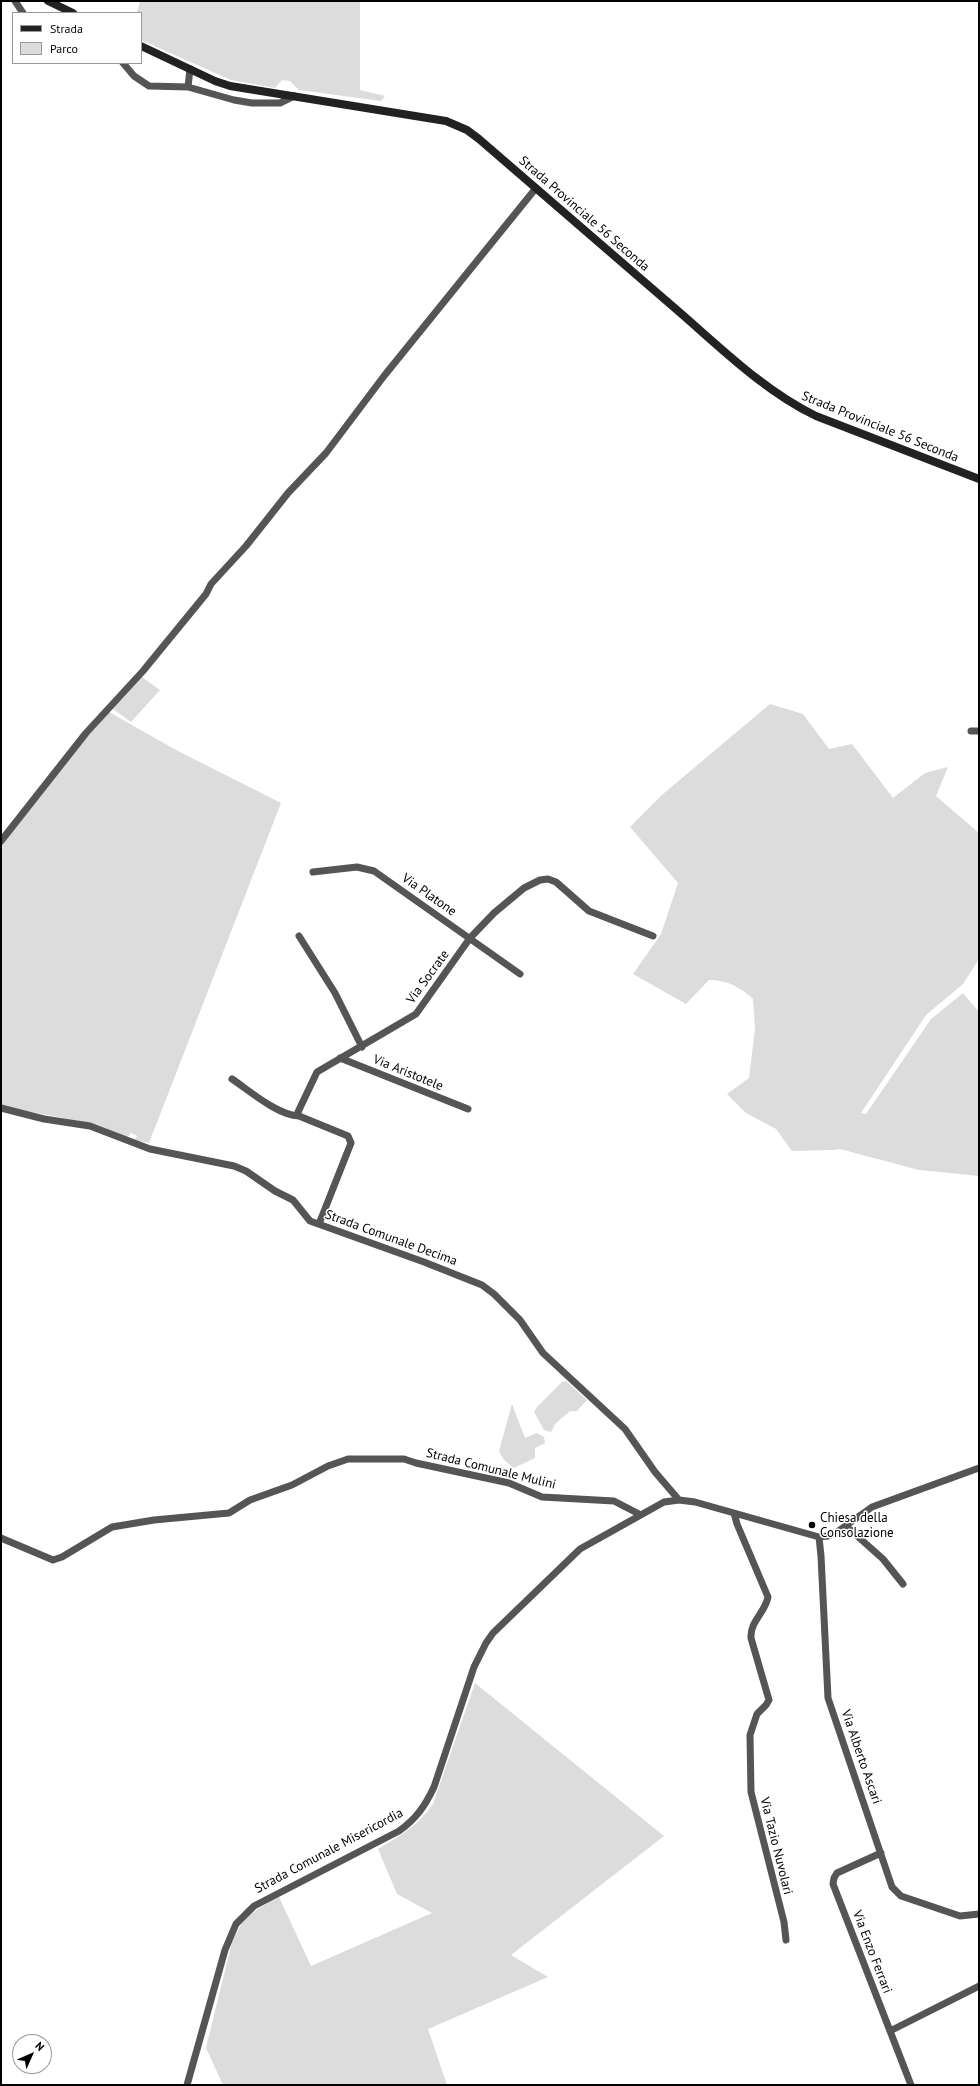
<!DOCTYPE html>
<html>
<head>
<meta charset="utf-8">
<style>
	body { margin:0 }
	#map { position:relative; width:980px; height:2086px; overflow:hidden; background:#fff; font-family:"PT Sans",sans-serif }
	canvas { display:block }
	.frame { position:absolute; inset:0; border:2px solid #000; pointer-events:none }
	.legend { position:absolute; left:12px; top:12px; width:130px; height:52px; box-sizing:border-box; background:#fff; border:1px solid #999; margin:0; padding:5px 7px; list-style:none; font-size:12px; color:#000 }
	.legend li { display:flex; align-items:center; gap:8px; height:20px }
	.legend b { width:20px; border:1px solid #999 }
	.north { position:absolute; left:12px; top:2034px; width:40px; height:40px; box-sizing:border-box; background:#fff; border:1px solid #999; border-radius:50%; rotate:45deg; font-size:11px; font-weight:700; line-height:16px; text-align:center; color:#000 }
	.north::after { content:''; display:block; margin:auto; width:14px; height:18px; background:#000; clip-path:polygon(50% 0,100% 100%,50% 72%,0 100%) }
</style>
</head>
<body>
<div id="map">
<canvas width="980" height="2086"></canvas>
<div class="frame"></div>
<ul class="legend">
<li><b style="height:5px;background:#222"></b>Strada</li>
<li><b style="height:11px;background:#dcdcdc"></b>Parco</li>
</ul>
<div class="north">N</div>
</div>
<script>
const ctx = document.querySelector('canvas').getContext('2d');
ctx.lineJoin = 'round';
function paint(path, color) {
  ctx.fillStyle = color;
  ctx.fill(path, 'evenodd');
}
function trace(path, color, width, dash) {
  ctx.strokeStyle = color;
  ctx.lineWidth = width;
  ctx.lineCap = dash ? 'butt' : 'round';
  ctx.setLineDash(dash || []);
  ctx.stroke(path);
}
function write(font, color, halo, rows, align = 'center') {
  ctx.font = font + ' "PT Sans",sans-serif';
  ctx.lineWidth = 3;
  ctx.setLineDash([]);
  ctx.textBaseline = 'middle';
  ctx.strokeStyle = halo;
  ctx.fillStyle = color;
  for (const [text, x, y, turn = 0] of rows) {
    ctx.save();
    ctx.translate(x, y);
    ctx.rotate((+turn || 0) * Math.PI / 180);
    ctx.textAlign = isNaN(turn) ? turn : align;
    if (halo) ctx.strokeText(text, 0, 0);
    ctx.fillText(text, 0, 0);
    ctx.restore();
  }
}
paint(new Path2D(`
	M140 1H360V90L385 96 381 101 299 90 290 81 282 80 275 88 231 80 141 40V13H137Z
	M142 677 160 690 131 722 113 709Z
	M770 704 803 714 829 749 852 744 893 798 925 773 948 767 936 796 979 833V959L963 984 926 1015 861 1113 866 1114 931 1019 963 993 979 1012V1176L919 1170 840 1149 833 1150 792 1151 776 1129 746 1113 727 1094 749 1078 755 1029 753 999C742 988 725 979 709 980L686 1004 633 974 661 934 678 883 630 827 663 794Z
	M109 712 176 750 281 803 149 1143 135 1140 137 1136 131 1133 128 1137 95 1124 1 1106V845L47 788 66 761Z
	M566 1381 587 1400 577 1411H570L555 1424 551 1432 544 1430 534 1412 538 1406 562 1382Z
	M512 1404 525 1438 537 1433 544 1437 545 1443 535 1448V1458L514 1468 504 1460 499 1451Z
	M475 1683 664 1836 511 1955 548 1977 428 2029 447 2085H223L206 2048 232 1942 241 1925 249 1916 259 1908 279 1897 311 1966 432 1913 397 1894 378 1849C400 1836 419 1825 433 1804Z`), '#dcdcdc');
trace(new Path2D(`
	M15 1 23 13
	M123 63 134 76 149 86 188 87 234 100 252 103H280L294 96
	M188 87 190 69
	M971 731H979
	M1 841 86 733 143 671 206 594 211 584 246 546 288 493 326 453 384 376 536 188
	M313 872 357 867 374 871 520 974
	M299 936 335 993 362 1047
	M340 1058 468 1109
	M232 1079C250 1091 277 1115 299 1116
	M1 1108 44 1119 90 1126 150 1149 234 1166 246 1171 275 1191 293 1200 310 1221 424 1262 482 1285 494 1294 520 1320 543 1353 625 1429 655 1472 679 1500
	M319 1224 351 1143 348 1136 299 1116 298 1112 317 1072 416 1014 470 938 494 913 524 888 540 880 548 879 556 882 589 911 653 936
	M734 1513 737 1524 768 1597C765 1613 750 1621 751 1638L769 1700 766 1705 757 1714 750 1735 751 1792 784 1922 786 1940
	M846 1526 883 1559 903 1584
	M819 1537 821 1556 828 1698 892 1887 901 1896 960 1916 979 1914
	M1 1538 53 1560 62 1557 112 1527 154 1520 229 1513 250 1500 292 1485 328 1466 348 1459H404L416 1463 509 1483 542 1497 614 1501 639 1514
	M881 1853 837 1873 834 1878 833 1884 911 2085
	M890 2031 979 1986
	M187 2085 225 1950 236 1924 254 1906 399 1831C416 1819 425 1806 434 1787L474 1667 486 1643 493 1633 580 1549 664 1502 679 1500 695 1502 819 1537 828 1536 837 1532 872 1507 979 1468`), '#555', 7);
trace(new Path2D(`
	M48 1 73 13
	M141 46 215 81 230 86 446 121 467 130 479 139C545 196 611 253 677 310 720 347 764 391 816 416L979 479`), '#222', 8);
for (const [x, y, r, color] of [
	[812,1525,4,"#000"]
]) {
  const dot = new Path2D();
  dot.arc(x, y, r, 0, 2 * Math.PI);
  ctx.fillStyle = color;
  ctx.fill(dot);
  trace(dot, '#fff', 1.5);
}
write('13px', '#000', '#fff', [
	["Strada Provinciale 56 Seconda",584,214,41],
	["Strada Provinciale 56 Seconda",880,427,22],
	["Via Platone",429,895,35],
	["Via Socrate",428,977,-54],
	["Via Aristotele",408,1073,22],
	["Strada Comunale Decima",391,1238,20],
	["Strada Comunale Mulini",491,1469,14],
	["Via Alberto Ascari",861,1757,71],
	["Via Tazio Nuvolari",776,1846,76],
	["Strada Comunale Misericordia",329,1851,-28],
	["Via Enzo Ferrari",872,1952,69]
]);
write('13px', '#000', '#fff', [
	["Chiesa della",820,1518],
	["Consolazione",820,1533]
], 'left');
</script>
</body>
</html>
